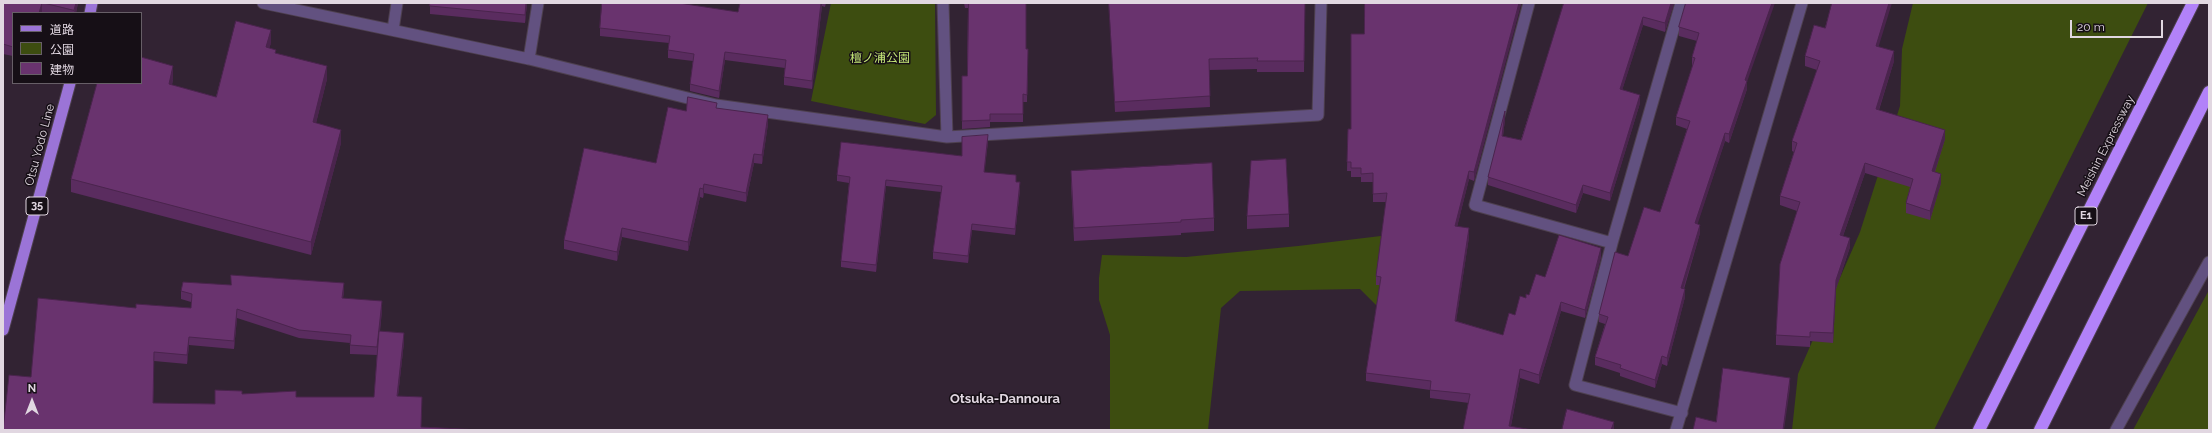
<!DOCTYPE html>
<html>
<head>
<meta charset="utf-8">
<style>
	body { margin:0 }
	#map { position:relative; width:2212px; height:433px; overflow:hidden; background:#322333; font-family:Raleway,"Noto Sans JP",sans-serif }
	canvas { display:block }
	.frame { position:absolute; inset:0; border:4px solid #e1d7e1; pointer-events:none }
	.legend { position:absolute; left:12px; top:12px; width:130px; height:72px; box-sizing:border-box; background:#160f16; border:1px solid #675f67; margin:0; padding:5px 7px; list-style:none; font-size:12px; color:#e1d7e1 }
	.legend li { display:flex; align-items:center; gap:8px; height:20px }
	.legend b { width:20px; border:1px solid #675f67 }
	.north { position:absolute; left:12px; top:381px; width:40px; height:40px; -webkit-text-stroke:3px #160f16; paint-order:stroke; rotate:0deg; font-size:11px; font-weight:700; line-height:16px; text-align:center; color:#e1d7e1 }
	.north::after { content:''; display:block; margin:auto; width:14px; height:18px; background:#e1d7e1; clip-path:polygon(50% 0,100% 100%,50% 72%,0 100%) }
	.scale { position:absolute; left:2070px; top:20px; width:93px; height:18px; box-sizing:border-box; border:2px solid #e1d7e1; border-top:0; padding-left:5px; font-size:12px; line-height:14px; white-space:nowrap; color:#e1d7e1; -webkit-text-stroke:3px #160f16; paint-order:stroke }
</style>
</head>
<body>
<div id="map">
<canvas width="2212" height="433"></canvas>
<div class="frame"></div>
<ul class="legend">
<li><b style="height:5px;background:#9b74d7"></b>道路</li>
<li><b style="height:11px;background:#3d4d10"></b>公園</li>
<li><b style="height:11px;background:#69336e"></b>建物</li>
</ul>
<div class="north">N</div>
<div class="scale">20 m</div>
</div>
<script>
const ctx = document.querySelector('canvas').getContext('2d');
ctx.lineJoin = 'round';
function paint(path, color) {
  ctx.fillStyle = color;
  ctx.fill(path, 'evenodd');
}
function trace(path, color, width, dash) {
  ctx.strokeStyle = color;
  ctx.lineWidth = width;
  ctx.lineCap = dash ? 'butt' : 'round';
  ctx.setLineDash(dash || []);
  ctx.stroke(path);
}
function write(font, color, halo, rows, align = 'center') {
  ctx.font = font + ' Raleway,"Noto Sans JP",sans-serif';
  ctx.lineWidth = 3;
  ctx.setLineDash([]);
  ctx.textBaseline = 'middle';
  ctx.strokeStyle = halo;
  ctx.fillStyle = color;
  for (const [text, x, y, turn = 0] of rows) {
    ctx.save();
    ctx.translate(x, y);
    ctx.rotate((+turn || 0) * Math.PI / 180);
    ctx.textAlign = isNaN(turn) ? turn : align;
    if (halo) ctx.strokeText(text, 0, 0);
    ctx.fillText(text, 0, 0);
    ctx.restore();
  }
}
paint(new Path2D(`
	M831 3H935L936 115 925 124 811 101Z
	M1913 3H2148L1934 430H1792L1798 374 1860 232 1900 106 1902 49Z
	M1389 235 1377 306 1360 289 1240 291 1221 308 1208 430H1110V335L1099 300V278L1102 255 1186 257 1298 246Z
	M2209 290V430H2133Z`), '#3d4d10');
const minor = new Path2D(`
	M263 3 529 59 716 105 947 137 1318 115 1321 3
	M943 3 947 137
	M1529 3 1475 205 1612 243 1575 385 1682 413
	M393 30 397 3
	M529 59 538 3
	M1612 243 1681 3
	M2116 430 2209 262`);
const tertiary = new Path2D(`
	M1676 430 1802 3`);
const primary = new Path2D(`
	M90 13 92 3
	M3 330 70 83`);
const motorway = new Path2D(`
	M1979 430 2193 3
	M2040 430 2209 92`);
trace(minor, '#4e404f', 13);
trace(tertiary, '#4e404f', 13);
trace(primary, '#4e404f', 13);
trace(motorway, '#4e404f', 14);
trace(minor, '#625180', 11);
trace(tertiary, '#625180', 11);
trace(primary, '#9b74d7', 11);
trace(motorway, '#b282f9', 12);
paint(new Path2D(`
	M3 3H78L76 13H46L42 12V13H13V56L3 54Z
	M430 3H527L525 23 430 14Z
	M740 3H826L825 7 822 6 812 89 784 85V77L785 68 725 60 719 98 690 91V84L693 61 668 58V50L669 43 600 36V28L738 12Z
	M964 3H1026V49H1028L1027 102H1023V122H990V127L962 129V76H967L968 8H965Z
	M1109 3H1305L1304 72H1257V69L1209 70 1210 107 1115 112Z
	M1365 3H1521L1474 181 1469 179 1457 227 1469 237 1456 321 1503 335 1526 298 1545 277 1601 257 1585 318 1561 311 1539 384 1520 378 1511 426 1463 430 1469 403 1430 398V390L1366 381V373L1380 285H1376V276L1386 202H1373V182H1361V177H1351V171H1347L1348 129H1351L1364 34Z
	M1564 3H1674L1665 32 1643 25 1622 90 1640 103 1610 201 1583 193 1576 213 1488 185V177L1505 119 1503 136 1521 140Z
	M1686 3 1747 82V89L1729 143 1725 141 1697 224 1700 233 1684 289 1685 297 1667 366 1662 364 1655 388 1620 376V373L1595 365V357L1605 324 1599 322V314L1628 256 1660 212 1687 129 1676 125V117L1693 65H1692V57L1697 41 1679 36V27Z
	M1825 28 1879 47 1894 61 1879 110 1945 139 1935 172 1941 183 1930 220 1906 213V203L1910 187 1865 173 1843 236 1850 247 1836 289 1833 343 1810 341V347L1776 345V335L1797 211 1780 205V196L1794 152 1792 151V141L1817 70 1805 66V56Z
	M271 43 269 48 276 53 327 79 316 123 341 143 311 255 71 192V179L173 79 172 85 216 97Z
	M717 108 768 124 762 164 754 163 746 202 704 193 703 198 700 197 688 251 622 237 617 261 564 249V240L656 163 686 111Z
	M988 142 984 172 1016 182 1020 189 1015 235 972 230 968 263 933 259V252L941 192 886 186 876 272 841 267V261L849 183 837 181V175L962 156Z
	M1071 171 1214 218V231L1181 233V235L1074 241 1071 184Z
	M1289 214V227L1247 229V216Z
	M231 285 344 291 343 298 382 310 380 331 404 342 398 396 3 430 31 377 136 308H191V302L181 299V291ZM237 318 299 338 350 343V354L377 355 374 397H296L242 394 215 404 153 403 154 361 187 364 189 345 234 349Z`), '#5a2c5f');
paint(new Path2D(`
	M42 3V13H39Z
	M76 3H78L76 13H74Z
	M526 3H527L525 23V15Z
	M821 3H822V6L812 89V81Z
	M1519 3H1521V5L1474 181V172Z
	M1671 3H1674L1665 32V23Z
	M1772 3H1775L1747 82V89L1729 143V134L1745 80Z
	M1889 3H1892L1876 55V46Z
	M1643 17V25L1620 97V89Z
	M271 30V43L266 60V47Z
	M1894 51V61L1876 118V109Z
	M725 52V60L719 98V91Z
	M173 66V79L169 97V84Z
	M327 66V79L313 135V122Z
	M1640 95V103L1610 201V193Z
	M1505 111V119L1502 144V136Z
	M768 115V124L762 164V155Z
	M341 130V143L311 255V242Z
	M1945 130V139L1932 181V171Z
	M1725 133V141L1695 232V223Z
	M988 135V142L984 178V172Z
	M754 154V163L746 202V193Z
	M1865 163V173L1840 244V235Z
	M1469 171V179L1455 235V226Z
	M1941 174V183L1930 220V211Z
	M886 180V186L876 272V265Z
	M1020 182V189L1015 235V229Z
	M704 184V193L703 198V189Z
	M1583 185V193L1576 213V205Z
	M700 188V197L688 251V242Z
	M972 224V230L968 263V256Z
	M1700 225V233L1681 296V288Z
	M622 228V237L617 261V252Z
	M1469 228V237L1455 329V321Z
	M1850 238V247L1836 289 1833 343V333L1836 280Z
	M1601 248V257L1585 318V310Z
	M344 283V291L342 306V298Z
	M1685 289V297L1667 366V358Z
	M382 301V310L377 355V347Z
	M1561 302V311L1539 384V375Z
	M237 309V318L234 349V341Z
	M404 333V342L397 404V396Z
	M189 337V345L187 364V355Z
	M1662 356V364L1655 388V380Z
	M1520 369V378L1510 430 1509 426Z
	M1790 378V388L1784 430H1783Z
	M1614 422V430H1611Z`), '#4a244d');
const building = new Path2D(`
	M3 3H42L39 13H13V47L3 44Z
	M44 3H76L74 10Z
	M430 3H526L525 15 430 6Z
	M602 3H679L738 12 740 3H821L812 81 784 77 786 60 725 52 719 91 690 84 694 54 668 50 670 36 600 28Z
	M969 3H1026V49H1028L1027 95 1023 94V114H990V120L962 121V76H967Z
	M1109 3H1305L1304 61H1257L1258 58 1209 59 1210 96 1115 102Z
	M1365 3H1519L1474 172 1469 171 1455 226 1469 228 1455 321 1503 335 1509 313 1515 315 1520 296 1526 298V294L1529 295 1536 274 1545 277 1559 235 1601 248 1585 310 1561 302 1539 375 1520 369 1509 426 1533 430H1463L1470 394 1430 390 1431 381 1366 373 1381 277 1376 276 1387 193 1373 194V173L1361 174V168H1351V162H1347L1348 129H1351V34H1364Z
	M1564 3H1671L1665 23 1643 17 1620 89 1640 95 1610 193 1583 185 1576 205 1488 177 1505 111 1502 136 1521 140Z
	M1686 3H1772L1745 80 1747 81 1729 134 1725 133 1695 223 1700 225 1681 288 1685 289 1667 358 1662 356 1655 380 1620 368 1621 365 1595 357 1608 317 1599 314 1615 252 1628 256 1644 207 1660 212 1690 121 1676 117 1695 58 1692 57 1699 33 1679 27Z
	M1832 3H1889L1876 46 1894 51 1876 109 1945 130 1932 171 1941 174 1930 211 1906 203 1913 179 1865 163 1840 235 1850 238 1836 280 1833 333 1810 332V337L1776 335 1780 264 1800 202 1780 196 1797 143 1792 141 1820 61 1805 56 1814 25 1825 28Z
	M236 21 271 30 266 47 276 50 275 53 327 66 313 122 341 130 311 242 71 179 97 83H141V57L173 66 169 84 216 97Z
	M688 97 717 103 716 108 768 115 762 155 754 154 746 193 704 184 703 189 700 188 688 242 622 228 617 252 564 240 584 148 656 163 668 107 686 111Z
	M988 135 984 172 1016 175V182H1020L1015 229 972 224 968 256 933 252 942 186 886 180 876 265 841 261 850 177 837 175 841 142 962 156V137Z
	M1286 159 1289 214 1247 216 1251 161Z
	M1212 163 1214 218 1181 220V222L1074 228 1071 171Z
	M231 275 344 283 342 298 382 301 377 347 350 345 351 335 299 330 237 309 234 341 189 337 187 355 154 352 153 403 215 404V390L242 391V394L296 391V397H374L379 331 404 333 397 396 422 397 421 427 481 430H3L9 375 31 377 38 298 136 308V304L191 308 192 294 181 291 183 282 231 285Z
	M1723 368 1790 378 1783 430H1693L1696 417 1716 422Z
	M1567 409 1614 422 1611 430H1562Z`);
paint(building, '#69336e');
trace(building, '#4a244d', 1);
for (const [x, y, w] of [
	[37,206,22],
	[2086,216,22]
]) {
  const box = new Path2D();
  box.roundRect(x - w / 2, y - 9, w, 18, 3);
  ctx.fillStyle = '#160f16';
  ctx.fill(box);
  trace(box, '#e1d7e1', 1);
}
write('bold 11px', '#e1d7e1', null, [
	["35",37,206],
	["E1",2086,216]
]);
write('12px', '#c3e576', '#160f16', [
	["檀ノ浦公園",880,58]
]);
write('12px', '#e1d7e1', '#160f16', [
	["Otsu Yodo Line",40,145,-75],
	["Meishin Expressway",2106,146,-63]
]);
write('bold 13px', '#e1d7e1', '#160f16', [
	["Otsuka-Dannoura",1005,399]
]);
</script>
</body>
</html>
